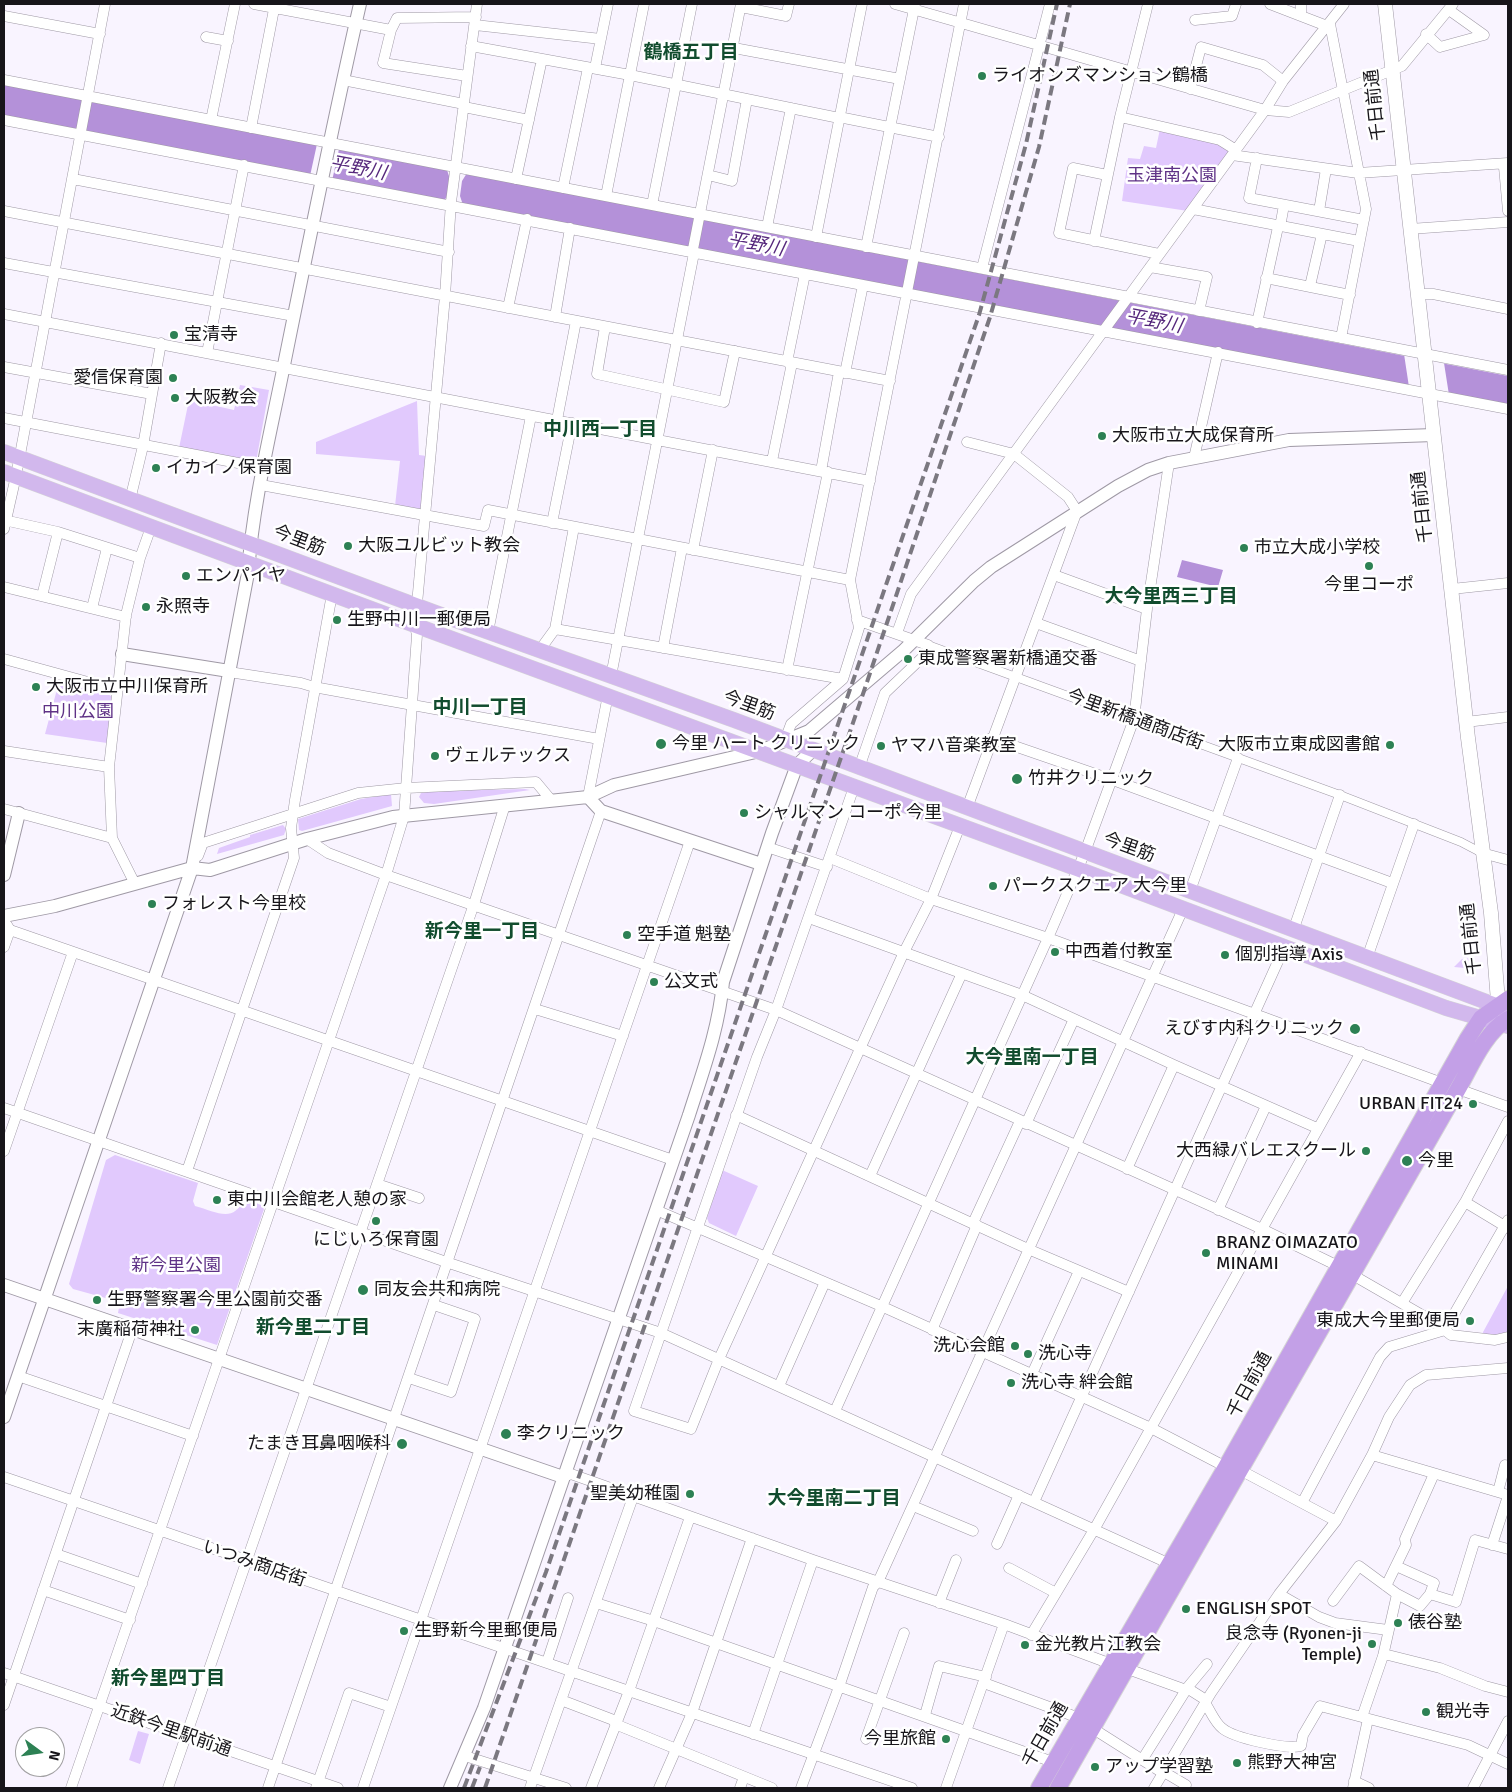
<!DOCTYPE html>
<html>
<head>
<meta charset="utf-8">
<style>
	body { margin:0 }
	#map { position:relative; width:1512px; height:1792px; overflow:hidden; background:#f9f4ff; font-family:Signika,sans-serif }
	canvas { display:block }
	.frame { position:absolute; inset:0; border:5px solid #17151a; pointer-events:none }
	.north { position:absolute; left:15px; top:1727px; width:50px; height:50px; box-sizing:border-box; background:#fff; border:1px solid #a2a1a3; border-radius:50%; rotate:104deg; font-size:14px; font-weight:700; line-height:20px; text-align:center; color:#17151a }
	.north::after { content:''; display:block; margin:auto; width:18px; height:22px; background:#2d8154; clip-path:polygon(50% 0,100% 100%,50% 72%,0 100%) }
</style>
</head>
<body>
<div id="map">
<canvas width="1512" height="1792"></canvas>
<div class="frame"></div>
<div class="north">N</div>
</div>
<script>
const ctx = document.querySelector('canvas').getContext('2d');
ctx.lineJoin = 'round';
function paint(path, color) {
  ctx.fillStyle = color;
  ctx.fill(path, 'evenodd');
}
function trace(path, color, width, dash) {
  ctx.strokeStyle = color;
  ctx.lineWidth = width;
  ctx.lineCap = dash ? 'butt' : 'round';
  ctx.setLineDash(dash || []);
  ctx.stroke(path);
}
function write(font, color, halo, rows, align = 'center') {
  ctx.font = font + ' Signika,"Noto Sans JP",sans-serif';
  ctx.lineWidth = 5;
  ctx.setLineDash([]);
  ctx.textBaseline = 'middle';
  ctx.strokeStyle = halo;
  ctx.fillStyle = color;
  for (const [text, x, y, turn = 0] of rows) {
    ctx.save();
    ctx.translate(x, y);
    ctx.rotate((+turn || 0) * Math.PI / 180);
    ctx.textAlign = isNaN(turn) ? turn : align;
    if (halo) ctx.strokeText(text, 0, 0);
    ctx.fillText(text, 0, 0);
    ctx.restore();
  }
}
paint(new Path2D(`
	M1160 129 1220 144 1230 152 1188 211 1122 201 1128 158 1140 159 1144 146 1156 148Z
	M240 385 269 390 256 462 179 448 189 400 234 410Z
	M417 401 419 455 427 456 421 511 395 506 400 461 316 454V442Z
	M59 682 107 693 112 697 107 743 45 734Z
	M525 789 530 790 434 804 424 803 419 797 421 793 433 791Z
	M391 794 392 806 302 831 299 830 298 819 361 799Z
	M283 825 286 829 284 835 217 854 219 848 250 837V835Z
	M1470 958 1465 968 1454 967 1462 959Z
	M115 1155 198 1183 193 1201 195 1206C217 1212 234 1224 244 1198L263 1206 264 1209 217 1345 118 1313 120 1302 73 1289 69 1284 106 1160Z
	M722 1170 758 1186 736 1236 709 1223 707 1218Z
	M1508 1286V1332L1495 1335 1482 1334Z
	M138 1731 149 1734 140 1764 129 1760Z`), '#e1c9fd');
paint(new Path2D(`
	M4 84 1508 376V406L4 115Z
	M1182 560 1223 570 1218 587 1177 577Z`), '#b491d9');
paint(new Path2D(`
	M317 144 339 149 332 181 310 176Z
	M447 170 467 173 462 181 460 196 463 205 444 201 449 193 450 179Z
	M1404 354 1444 363 1449 395 1409 387Z`), '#f9f4ff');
const pedestrian = new Path2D(`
	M928 645 1340 795 1461 842 1482 853`);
const minor = new Path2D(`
	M254 4 391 30 383 63 467 76
	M895 4 1265 110 1289 112 1402 66 1453 4
	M1270 4 1327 26
	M1301 4V15
	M741 7 786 16 789 4
	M1449 10 1484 35
	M4 16 100 34
	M1195 20 1232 16 1236 4
	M1330 24 1366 209 1341 338
	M475 25 601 39
	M391 30 397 18 476 17
	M1426 34 1440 47 1484 35
	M206 37 228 41
	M471 46 630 75 839 118
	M734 48 900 79
	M595 68 608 4
	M4 80 1508 370
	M343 80 464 104
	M1190 89 1201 47 1263 65 1283 81
	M464 107 529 120
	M839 117 939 137
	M1120 117 1220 140 1236 150
	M4 120 1508 409
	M211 120 235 4
	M251 128 275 4
	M1232 155 1358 173 1508 163
	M1257 158 1249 198 1364 220
	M1501 164 1504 167 1508 211
	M708 175 732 181 747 99
	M1107 175 1073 168 1059 233 1159 254
	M73 179 449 252
	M516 179 542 59
	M563 188 588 68
	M606 196 644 4
	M652 205 692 4
	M1193 209 1359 241
	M4 211 890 381
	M1319 211 1326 169
	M767 227 791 108
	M1280 227 1284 205
	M1410 229 1508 222
	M816 237 862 4
	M1094 241 1120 117 1148 4
	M866 247 915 4
	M4 263 294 316
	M1150 267 1207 277 1199 311
	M982 268 1050 4
	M1266 278 1350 295
	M1310 286 1322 234
	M1417 294H1433L1508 309
	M508 308 527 219
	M4 314 870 481
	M555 317 570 228
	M1257 323 1278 227
	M605 327 597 374 724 402 735 351
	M207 353 244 165
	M787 362 805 274
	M4 367 152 394
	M845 373 863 285
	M4 418 264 468
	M557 420 576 321
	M967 442 1014 454 1068 497 1077 511 967 808
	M1194 458 1218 352
	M772 461 792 363
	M821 471 839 372
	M261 485 484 526 488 510 850 580
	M130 500 143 446 161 343
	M4 520 58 532 140 558
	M552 523 572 423
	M4 529 16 476 105 4
	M693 550 713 450
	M1054 575 1147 609
	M4 587 126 617
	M1452 589 1508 583
	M42 596 58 532
	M92 608 107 548
	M857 620 928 645V652L885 693 859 768
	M1036 623 1141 661
	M555 629 843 679
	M488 632 531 416
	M897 633 911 594 1265 110 1283 81 1344 4
	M663 648 682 548
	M539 651 555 629 574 527
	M4 659 117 690
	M787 670 828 472
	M229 672 301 683 314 687 599 739
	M611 676 694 253 693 249 741 4
	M1466 722 1508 717
	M991 738 1113 780 1392 883
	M785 740 791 724 843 679 859 628 850 580 964 4
	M4 751 109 767
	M854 787 776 1010 757 1057 634 1411 691 1429 719 1359 904 952 931 899 960 826
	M588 797 608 695
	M4 809 112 838
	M307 839 328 853 386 875 776 1010 1262 1229 1340 1267
	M767 847 827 867
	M1482 853 1508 860
	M198 856 203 843 358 793 406 788 536 782 551 800
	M830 858 931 899 1048 938 1442 1083
	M134 882 112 838 109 767 126 615 140 558 151 527
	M1190 891 1238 758
	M809 918 1022 995 1174 1065 1317 1128
	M10 930 673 1160
	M1293 931 1340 795
	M4 947 10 930 7 925
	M1367 958 1414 824
	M535 1009 623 1036
	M1458 1089 1508 1107
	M4 1108 449 1263 661 1333 1170 1564
	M736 1115 1028 1249 1129 1292
	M1026 1124 1074 1019
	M4 1151 73 952
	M1127 1169 1174 1065
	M187 1171 294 858 291 828 295 800 332 594
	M870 1176 962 973
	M377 1184 419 1198
	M1465 1202 1508 1228
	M656 1210 881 1306 1151 1428 1226 1467 1240 1470 1336 1521
	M1218 1210 1266 1106
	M973 1223 1020 1121
	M1351 1274 1436 1323 1451 1335 1495 1340 1508 1337
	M1402 1303 1465 1202 1508 1121
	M932 1330 977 1225
	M1032 1374 1079 1271
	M18 1376 193 1436
	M409 1378 451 1392 475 1319 434 1305
	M779 1386 825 1282
	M835 1411 1048 938 1085 852 1134 719 1147 609 1169 463
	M1372 1455 1508 1495
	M4 1477 912 1788
	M563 1477 571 1474 813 1560 1004 1624 1111 1664
	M1498 1492 1505 1465 1508 1466
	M1034 1502 1284 948
	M1302 1503 1380 1357 1389 1347 1445 1330 1508 1220
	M913 1506 973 1531
	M997 1544 1019 1495
	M1492 1545 1508 1496
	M56 1554 142 1584
	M1396 1566 1434 1583 1430 1594
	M1009 1568 1056 1593
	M1386 1586 1406 1545 1405 1539 1434 1474
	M43 1590 130 1620
	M1279 1594 1319 1617 1335 1623 1388 1630
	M1397 1594 1420 1606 1430 1594 1456 1602 1475 1540 1508 1549
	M1333 1601 1359 1566 1397 1594 1383 1656 1362 1717
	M596 1603 654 1621 1053 1762
	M939 1603 956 1560
	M1031 1635 1095 1528 1361 1052
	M1384 1654 1440 1668 1485 1686 1508 1692
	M547 1662 568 1598
	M1125 1668 1186 1690 1187 1688 1206 1700
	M4 1673 338 1788
	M984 1683 1079 1718
	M1187 1688 1207 1664
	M561 1700 616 1721
	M1205 1703C1210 1710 1215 1723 1222 1728 1233 1738 1288 1750 1301 1746L1303 1735 1320 1706 1468 1745 1508 1764
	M4 1705 132 1330
	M925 1715 939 1666 986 1677
	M615 1724 772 1788
	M1092 1728 1163 1773
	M753 1734 813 1560
	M866 1739 904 1633
	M465 1756 566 1788
	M1142 1760 1186 1690
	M1164 1772 1186 1785
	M1354 1781 1369 1788
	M71 1788 386 875 404 816 417 635 415 626 445 296 451 202 477 4
	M168 1788 474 904 505 805
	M268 1788 601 811
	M316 1788 349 1693 391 1707
	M363 1788 690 841
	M530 1788 633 1497
	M591 1788 629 1691 690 1517
	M659 1788 692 1713 752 1538
	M740 1788 744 1777
	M801 1788 839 1687 873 1587 878 1582 1183 909
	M946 1788 1004 1624
	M1154 1788 1211 1693 1279 1594 1336 1521 1372 1455 1389 1417 1410 1385 1426 1375 1508 1368
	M1353 1788 1368 1719
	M1473 1788 1508 1721`);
const tertiary = new Path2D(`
	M122 654 229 671
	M588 797 601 811 761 864
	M4 875 19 813
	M4 916 55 906 192 868 210 870 307 839 393 817 588 797 614 785 760 751 809 731 904 650 974 581 991 567 1118 486 1148 470 1169 463 1289 440 1434 435
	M4 1285 563 1477
	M4 1417 192 868 248 573C253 502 271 431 285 360 309 241 333 122 360 4
	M450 1788 484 1708 689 1115C703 1071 719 1028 723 982L772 833 797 765 813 750`);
const secondary = new Path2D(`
	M1385 4 1468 738 1491 913 1499 1014`);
const primary = new Path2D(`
	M4 452 436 613 734 720 1508 1010
	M4 472 428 630 1078 869 1446 1008 1508 1026`);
const trunk = new Path2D(`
	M1039 1788 1226 1467 1468 1038 1481 1018 1508 999
	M1058 1788 1458 1089C1471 1066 1485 1032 1508 1019`);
trace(pedestrian, '#9f99a5', 9);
trace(minor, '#9f99a5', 11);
trace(tertiary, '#9f99a5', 14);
trace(secondary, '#9f99a5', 15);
trace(primary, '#d5d5d6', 16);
trace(trunk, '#d5d5d6', 18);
trace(pedestrian, '#fff', 8);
trace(minor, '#fff', 10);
trace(tertiary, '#fff', 12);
trace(secondary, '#fff', 14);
trace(primary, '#d2b8ed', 15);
trace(trunk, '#c3a0e7', 16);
trace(new Path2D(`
	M464 1788 546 1572 979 315 1026 144 1057 4
	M472 1788 480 1767
	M485 1788 864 691 990 317 1039 147 1070 4`), '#7b7880', 4, [10, 5]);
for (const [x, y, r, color] of [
	[982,76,5,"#2d8154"],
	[174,335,5,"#2d8154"],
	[173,378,5,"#2d8154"],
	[175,398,5,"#2d8154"],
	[1102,436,5,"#2d8154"],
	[156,468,5,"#2d8154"],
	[348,546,5,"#2d8154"],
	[1244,548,5,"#2d8154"],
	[1369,566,5,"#2d8154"],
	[186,576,5,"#2d8154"],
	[146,607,5,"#2d8154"],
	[337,620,5,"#2d8154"],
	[908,659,5,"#2d8154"],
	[36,687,5,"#2d8154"],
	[661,744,6,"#2d8154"],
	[1390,745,5,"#2d8154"],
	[881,746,5,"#2d8154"],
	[435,756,5,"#2d8154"],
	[1017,779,6,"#2d8154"],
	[744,813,5,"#2d8154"],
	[993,886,5,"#2d8154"],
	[152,904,5,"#2d8154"],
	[627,935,5,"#2d8154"],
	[1055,952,5,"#2d8154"],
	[1225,955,5,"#2d8154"],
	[654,982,5,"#2d8154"],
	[1355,1029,6,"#2d8154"],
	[1473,1104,5,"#2d8154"],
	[1366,1151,5,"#2d8154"],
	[1407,1161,6,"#2d8154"],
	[217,1200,5,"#2d8154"],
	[376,1221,5,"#2d8154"],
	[1206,1253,5,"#2d8154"],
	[363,1290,6,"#2d8154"],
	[97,1300,5,"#2d8154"],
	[1470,1321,5,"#2d8154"],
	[195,1330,5,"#2d8154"],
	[1015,1346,5,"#2d8154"],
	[1028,1354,5,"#2d8154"],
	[1011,1383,5,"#2d8154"],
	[506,1434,6,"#2d8154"],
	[402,1444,6,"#2d8154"],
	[690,1494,5,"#2d8154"],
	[1186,1609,5,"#2d8154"],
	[1398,1623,5,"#2d8154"],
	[404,1631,5,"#2d8154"],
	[1372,1644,5,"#2d8154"],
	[1025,1645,5,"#2d8154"],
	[1426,1712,5,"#2d8154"],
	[946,1739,5,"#2d8154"],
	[1237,1763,5,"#2d8154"],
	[1095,1767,5,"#2d8154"]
]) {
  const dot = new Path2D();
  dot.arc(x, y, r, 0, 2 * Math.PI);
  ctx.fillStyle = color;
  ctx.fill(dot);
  trace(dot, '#fff', 2);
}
write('18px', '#17151a', '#fff', [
	["ライオンズマンション鶴橋",992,76],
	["宝清寺",184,335],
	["愛信保育園",163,378,"right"],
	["大阪教会",185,398],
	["大阪市立大成保育所",1112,436],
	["イカイノ保育園",166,468],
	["大阪ユルビット教会",358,546],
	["市立大成小学校",1254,548],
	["エンパイヤ",196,576],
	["今里コーポ",1369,585,"center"],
	["永照寺",156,607],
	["生野中川一郵便局",347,620],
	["東成警察署新橋通交番",918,659],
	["大阪市立中川保育所",46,687],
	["今里 ハート クリニック",672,744],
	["大阪市立東成図書館",1380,745,"right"],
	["ヤマハ音楽教室",891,746],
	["ヴェルテックス",445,756],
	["竹井クリニック",1028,779],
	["シャルマン コーポ 今里",754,813],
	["パークスクエア 大今里",1003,886],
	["フォレスト今里校",162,904],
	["空手道 魁塾",637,935],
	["中西着付教室",1065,952],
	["個別指導 Axis",1235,955],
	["公文式",664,982],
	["えびす内科クリニック",1344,1029,"right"],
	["URBAN FIT24",1463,1104,"right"],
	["大西緑バレエスクール",1356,1151,"right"],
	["今里",1418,1161],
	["東中川会館老人憩の家",227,1200],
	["にじいろ保育園",376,1240,"center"],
	["BRANZ OIMAZATO",1216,1243],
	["MINAMI",1216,1264],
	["同友会共和病院",374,1290],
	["生野警察署今里公園前交番",107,1300],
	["東成大今里郵便局",1460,1321,"right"],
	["末廣稲荷神社",185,1330,"right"],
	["洗心会館",1005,1346,"right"],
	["洗心寺",1038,1354],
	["洗心寺 絆会館",1021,1383],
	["李クリニック",517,1434],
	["たまき耳鼻咽喉科",391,1444,"right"],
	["聖美幼稚園",680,1494,"right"],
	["ENGLISH SPOT",1196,1609],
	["俵谷塾",1408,1623],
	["生野新今里郵便局",414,1631],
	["良念寺 (Ryonen-ji",1362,1634,"right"],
	["Temple)",1362,1655,"right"],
	["金光教片江教会",1035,1645],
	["観光寺",1436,1712],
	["今里旅館",936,1739,"right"],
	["熊野大神宮",1247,1763],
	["アップ学習塾",1105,1767]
], 'left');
write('18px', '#17151a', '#fff', [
	["千日前通",1376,105,-96],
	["千日前通",1423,507,-96],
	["今里筋",299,541,21],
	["今里筋",749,706,20],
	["今里新橋通商店街",1135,720,20],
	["今里筋",1129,848,20],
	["千日前通",1472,939,-96],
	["千日前通",1250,1385,-61],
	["いつみ商店街",254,1564,19],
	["近鉄今里駅前通",171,1731,19],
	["千日前通",1046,1735,-60]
]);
write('18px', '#5f3286', '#fff', [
	["玉津南公園",1172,176],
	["中川公園",78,712],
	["新今里公園",176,1266]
]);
write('bold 19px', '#114c2e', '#fff', [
	["鶴橋五丁目",691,53],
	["中川西一丁目",600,430],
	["大今里西三丁目",1171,597],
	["中川一丁目",480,708],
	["新今里一丁目",482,932],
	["大今里南一丁目",1032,1058],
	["新今里二丁目",313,1328],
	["大今里南二丁目",834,1499],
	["新今里四丁目",168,1679]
]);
write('italic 19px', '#56287c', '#fff', [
	["平野川",358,169,11],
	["平野川",756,245,11],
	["平野川",1154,322,11]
]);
</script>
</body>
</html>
